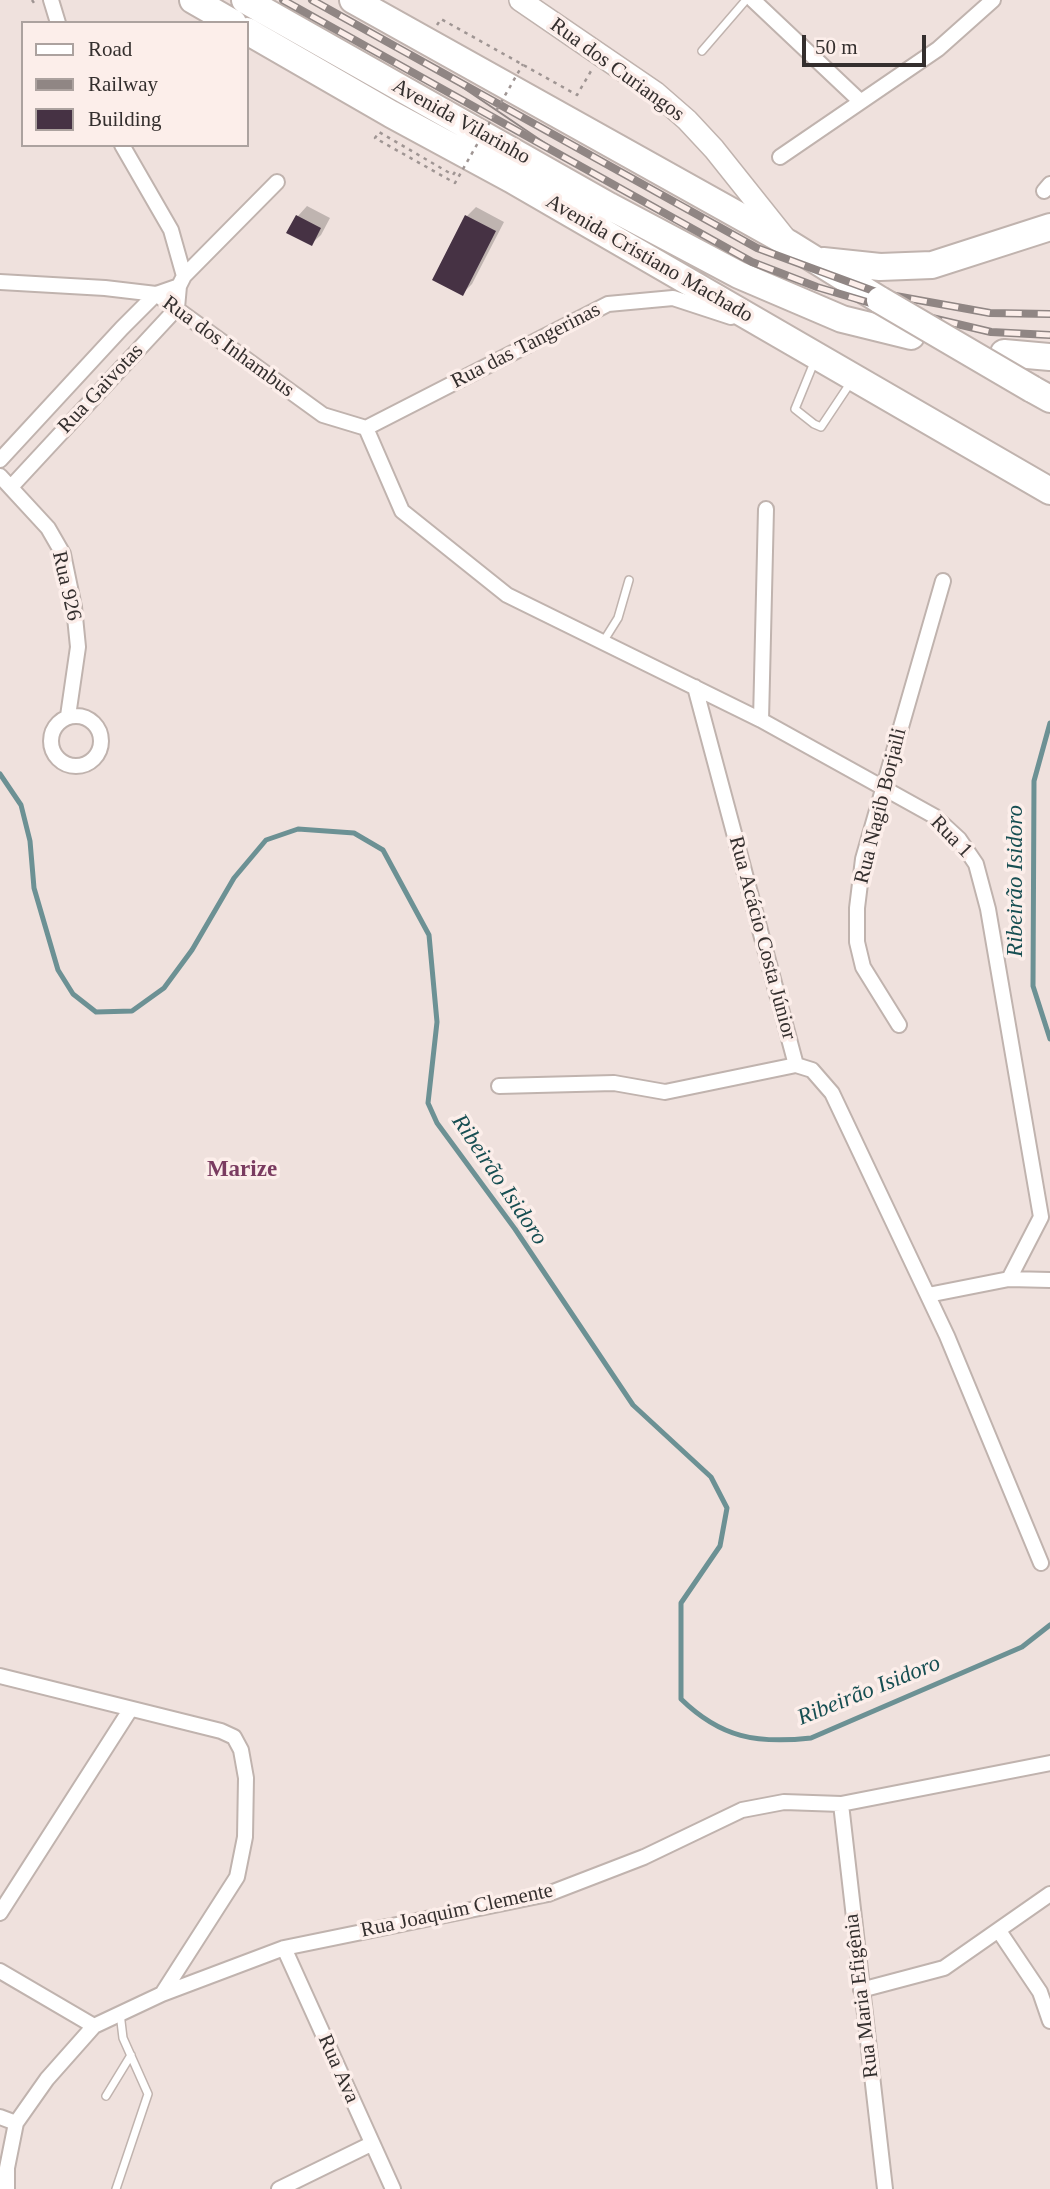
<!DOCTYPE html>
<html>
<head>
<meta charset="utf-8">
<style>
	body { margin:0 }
	#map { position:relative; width:1050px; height:2189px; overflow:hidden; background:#efe1dd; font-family:Georgia,serif }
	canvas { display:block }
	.legend { position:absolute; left:21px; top:21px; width:228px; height:126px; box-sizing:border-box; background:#fceeea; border:2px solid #aca29f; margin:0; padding:9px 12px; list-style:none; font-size:21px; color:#342f2e }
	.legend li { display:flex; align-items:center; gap:14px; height:35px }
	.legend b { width:35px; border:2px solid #aca29f }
	.scale { position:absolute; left:802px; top:35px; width:124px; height:32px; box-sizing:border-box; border:4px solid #342f2e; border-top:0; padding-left:9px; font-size:21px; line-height:24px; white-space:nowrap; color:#342f2e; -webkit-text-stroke:5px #fceeea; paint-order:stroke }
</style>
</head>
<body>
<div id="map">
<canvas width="1050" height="2189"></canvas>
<ul class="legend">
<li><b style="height:9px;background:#fff"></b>Road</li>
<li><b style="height:9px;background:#908684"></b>Railway</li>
<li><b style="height:19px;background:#463244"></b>Building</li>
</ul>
<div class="scale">50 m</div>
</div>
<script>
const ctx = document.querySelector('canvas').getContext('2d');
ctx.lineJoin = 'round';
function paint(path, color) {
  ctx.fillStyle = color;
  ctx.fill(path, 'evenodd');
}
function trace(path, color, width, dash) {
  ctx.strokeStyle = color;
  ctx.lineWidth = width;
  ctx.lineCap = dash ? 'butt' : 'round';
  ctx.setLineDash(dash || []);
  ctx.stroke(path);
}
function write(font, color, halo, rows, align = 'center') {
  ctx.font = font + ' Georgia,serif';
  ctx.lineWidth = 7;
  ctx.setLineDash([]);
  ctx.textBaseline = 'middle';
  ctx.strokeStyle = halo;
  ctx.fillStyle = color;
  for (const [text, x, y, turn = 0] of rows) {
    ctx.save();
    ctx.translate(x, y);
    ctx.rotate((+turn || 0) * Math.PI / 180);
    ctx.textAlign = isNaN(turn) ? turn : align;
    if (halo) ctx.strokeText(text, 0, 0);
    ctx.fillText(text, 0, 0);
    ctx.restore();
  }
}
paint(new Path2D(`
	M307 206 330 218 321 235 311 244 289 233 298 216Z
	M476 207 504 222 472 284 462 294 466 217Z`), '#0003');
trace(new Path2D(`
	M1050 723 1034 781 1033 986 1050 1039
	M0 774 21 805 30 841 34 888 58 970 73 994 96 1012 132 1011 164 988 192 950 234 878 266 840 298 829 354 833 383 850 429 935 437 1022 428 1103 437 1123 515 1229 633 1405 711 1477 727 1508 720 1546 681 1603V1699C721 1738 757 1744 811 1738L1022 1647 1050 1625`), '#6c9194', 5);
paint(new Path2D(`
	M296 215 321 228 312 246 286 233Z
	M465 215 496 231 463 296 432 280Z`), '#463244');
const lane = new Path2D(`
	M702 51 746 0
	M815 360 795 409 814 424 821 427 851 382
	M603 642 618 618 629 580
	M106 2096 131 2055
	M116 2189 148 2094 123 2038 120 2013`);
const street = new Path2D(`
	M51 0 58 23
	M753 0 860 101
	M122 145 171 230 184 276
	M780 157 938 49 993 0
	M1044 191 1050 184
	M0 282 105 288 156 294 323 415 366 428
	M366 428 402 511 507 595 761 720 934 816 959 839 976 864 988 909 1041 1217 1009 1279
	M366 428 608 304 673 298 731 317
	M0 460 122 328 156 294 179 286
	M0 476 48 528 63 554 74 607 78 647 68 716
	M11 487 177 308 179 286 184 276 277 182
	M695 687 796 1065 812 1070 832 1093 947 1336 1041 1563
	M51 741a25 25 0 1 1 50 0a25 25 0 1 1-50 0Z
	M761 720 766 509
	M899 1025 863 967 857 942V908L863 859 943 581
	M499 1086 614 1083 665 1092 796 1065
	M928 1295 1009 1279 1050 1280
	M0 1676 221 1731 234 1737 241 1750 246 1778 245 1837 237 1877 162 1994
	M841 1804 885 2189
	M0 1913 130 1710
	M999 1931 1040 1992 1050 2021
	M284 1948 393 2189
	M0 1971 94 2026
	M861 1990 944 1968 1050 1894
	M0 2117 16 2123
	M7 2189V2168L16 2123 47 2079 94 2026 162 1994 284 1948 548 1894 644 1857 742 1810 784 1802 841 1804 1050 1763
	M279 2189 371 2144`);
const secondary = new Path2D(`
	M520 0 656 93 687 120 714 149 785 238`);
const highway = new Path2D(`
	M193 0 233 23
	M245 0 609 206 739 275 842 319 911 336
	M353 0 788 243 880 300
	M247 31 391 114 511 179 1050 491
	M823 261 880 267 932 265 1050 227
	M1004 353 1050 357
	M1032 389 1050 399`);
trace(lane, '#c0b3ae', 10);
trace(street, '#c0b3ae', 18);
trace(secondary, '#c0b3ae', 24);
trace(highway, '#c0b3ae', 30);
trace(new Path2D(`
	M32 0 36 6
	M437 25 441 19 577 95 591 71`), '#9f9593', 2.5, [3.5, 5]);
trace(lane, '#fff', 7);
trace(street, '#fff', 14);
trace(secondary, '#fff', 21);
trace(highway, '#fff', 26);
trace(new Path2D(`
	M434 68 567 158`), '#908684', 2);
const rail = new Path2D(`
	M283 0 752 262 817 287 877 305 991 332 1050 335
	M312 0 757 248 879 293 990 313 1050 314`);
trace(rail, '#908684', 8);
trace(rail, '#fceeea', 5, [16]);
const highwayBridge = new Path2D(`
	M880 300 1032 389`);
trace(highwayBridge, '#c0b3ae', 30, []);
trace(new Path2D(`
	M455 172 453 175 379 132 375 138 455 183 523 64`), '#9f9593', 2.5, [3.5, 5]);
trace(highwayBridge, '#fff', 26);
write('21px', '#342f2e', '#fceeea', [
	["Rua dos Curiangos",617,70,36],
	["Avenida Vilarinho",461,122,29],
	["Avenida Cristiano Machado",649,259,30],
	["Rua das Tangerinas",526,346,-27],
	["Rua dos Inhambus",228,347,36],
	["Rua Gaivotas",101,389,-47],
	["Rua 926",66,586,77],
	["Rua Nagib Borjaili",881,806,-76],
	["Rua 1",951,837,46],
	["Rua Acácio Costa Júnior",762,938,75],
	["Rua Joaquim Clemente",457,1911,-12],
	["Rua Maria Efigênia",862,1996,-97],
	["Rua Ava",338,2069,66]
]);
write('italic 23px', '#164e52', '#fceeea', [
	["Ribeirão Isidoro",1016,881,-90],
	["Ribeirão Isidoro",499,1180,56],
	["Ribeirão Isidoro",869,1691,-22]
]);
write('bold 23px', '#7a3b60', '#fceeea', [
	["Marize",242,1170]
]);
</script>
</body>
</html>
